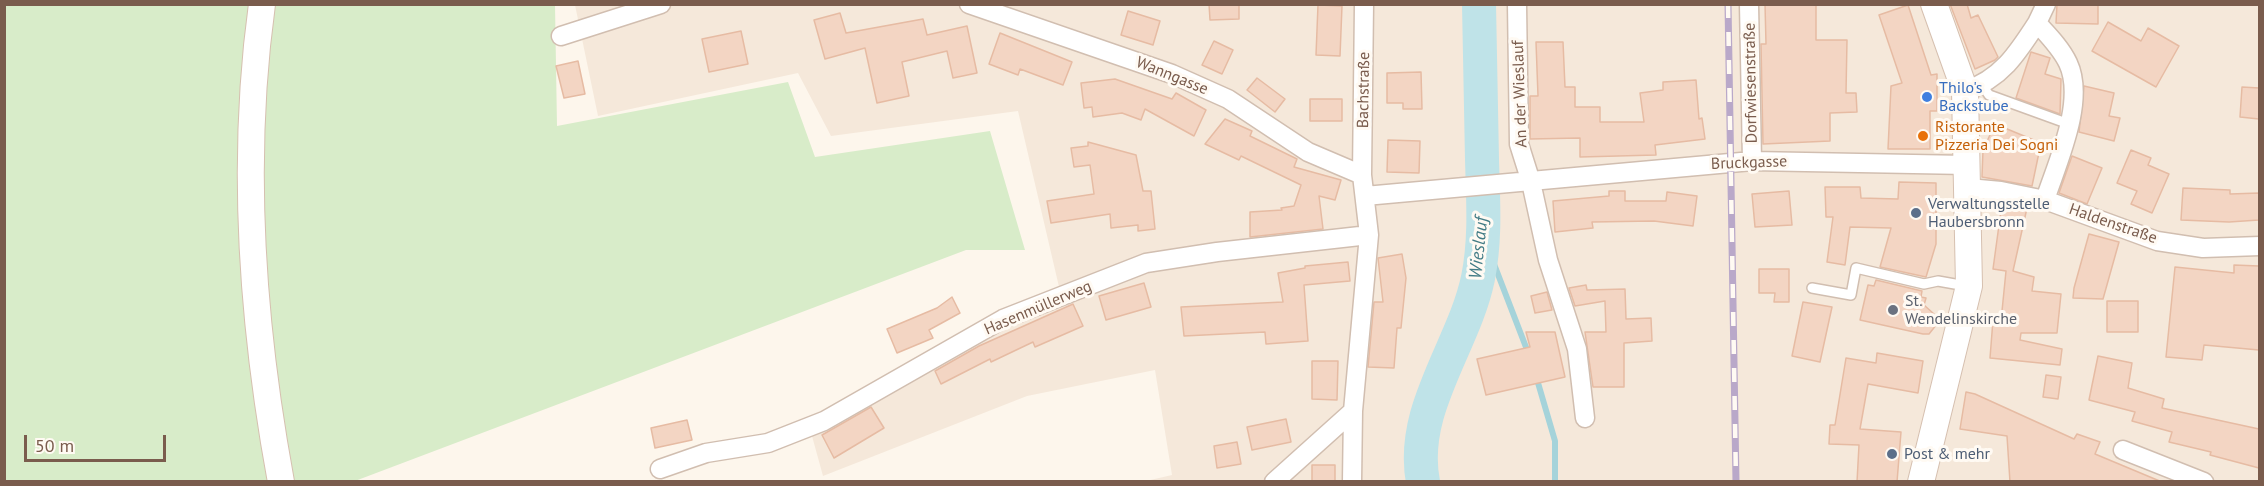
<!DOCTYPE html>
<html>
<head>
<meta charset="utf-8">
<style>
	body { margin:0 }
	#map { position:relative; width:2264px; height:486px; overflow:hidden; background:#fdf6ec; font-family:"PT Sans",sans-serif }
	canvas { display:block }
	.frame { position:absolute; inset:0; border:6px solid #7a5c4d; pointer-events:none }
	.scale { position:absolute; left:24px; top:435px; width:142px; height:27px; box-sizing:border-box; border:3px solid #7a5c4d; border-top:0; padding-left:8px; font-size:18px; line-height:21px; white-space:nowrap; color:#7a5c4d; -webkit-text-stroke:4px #fffaf3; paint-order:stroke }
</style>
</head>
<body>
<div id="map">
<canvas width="2264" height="486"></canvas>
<div class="frame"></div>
<div class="scale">50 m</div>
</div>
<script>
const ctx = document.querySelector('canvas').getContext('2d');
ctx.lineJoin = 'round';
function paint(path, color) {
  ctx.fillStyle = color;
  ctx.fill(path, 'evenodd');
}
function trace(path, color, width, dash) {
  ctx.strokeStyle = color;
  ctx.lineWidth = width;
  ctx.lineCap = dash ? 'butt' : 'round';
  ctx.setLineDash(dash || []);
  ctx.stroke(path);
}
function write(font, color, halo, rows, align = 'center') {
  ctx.font = font + ' "PT Sans",sans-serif';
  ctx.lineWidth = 6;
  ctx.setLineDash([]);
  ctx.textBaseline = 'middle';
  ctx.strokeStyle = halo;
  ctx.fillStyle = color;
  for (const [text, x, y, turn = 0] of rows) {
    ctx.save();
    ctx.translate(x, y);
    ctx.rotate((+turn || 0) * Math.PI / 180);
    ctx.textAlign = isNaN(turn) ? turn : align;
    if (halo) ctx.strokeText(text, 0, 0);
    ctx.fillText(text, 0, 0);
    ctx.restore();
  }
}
paint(new Path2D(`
	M575 5H2259V481H1146L1172 475 1155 370 1027 396 823 476 812 436 975 341 1063 304 1018 111 831 136 798 73 598 116Z`), '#f5e8da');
paint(new Path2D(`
	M4 5H555L557 126 788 82 815 157 990 131 1025 250H966L355 481H5Z`), '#d8ecc9');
trace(new Path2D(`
	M1484 238 1529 355
	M1536 376 1555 441V482`), '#a5d3da', 6);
trace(new Path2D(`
	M1423 482C1409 409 1464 346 1478 278 1486 238 1483 199 1482 159 1481 108 1480 56 1479 4`), '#bfe3e8', 34);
const building = new Path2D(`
	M1209 4H1239V19L1210 20Z
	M1765 4H1816V40H1847L1846 93H1856L1857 112 1830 113V141L1763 144 1761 44H1766Z
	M1950 4H1967L1971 18 1978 15 1998 57 1995 60 1975 69Z
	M2057 4H2098V24L2056 23Z
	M1318 5 1342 6 1340 56 1316 55Z
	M1908 5 1931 75 1937 74V111H1930V149H1888L1891 86 1902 83 1879 15Z
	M1128 11 1160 21 1153 45 1121 35Z
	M840 13 846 33 923 19 927 35 967 26 977 73 953 78 947 51 902 62 909 96 877 103 865 48 825 59 814 20Z
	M2108 22 2141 41 2148 28 2179 46 2156 87 2092 51Z
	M741 31 748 64 709 72 702 39Z
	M1000 33 1072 62 1063 85 1020 69 1018 75 989 64Z
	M1214 41 1233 50 1222 74 1202 65Z
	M1536 42H1563L1565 87H1575V107H1600V122H1644L1640 93 1663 90V82L1696 80 1699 119 1702 118 1705 139 1655 145 1656 155 1580 157V138L1530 139V96H1538Z
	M2031 52 2050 58 2045 74 2061 79 2060 114 2016 98Z
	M578 61 585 94 564 98 556 66Z
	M1421 72 1422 109H1403V103H1387V73Z
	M1257 78 1285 99 1275 112 1247 90Z
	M1115 79 1172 99 1176 93 1206 110 1194 136 1145 109 1141 120 1122 113 1093 117 1092 107 1084 108 1081 83Z
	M2084 86 2114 93 2109 116 2120 118 2114 141 2079 132Z
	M2242 87 2259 88V119L2240 117Z
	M1310 99H1342V121H1310Z
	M1225 119 1252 131 1250 136 1297 159 1294 167 1341 180 1335 200 1319 196 1323 229 1250 237V212L1282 210 1281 208 1294 206 1301 185 1241 156 1239 160 1205 144Z
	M1995 124 2041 143 2032 186 1982 177 1983 150Z
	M1388 140 1420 141 1419 173 1387 172Z
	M1088 142 1136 155 1143 191H1151L1155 229 1138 231V225L1111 228 1110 214 1051 223 1047 201 1094 194 1090 165 1074 167 1071 148 1088 146Z
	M2131 150 2151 158 2148 165 2169 174 2152 213 2131 204 2137 191 2117 183Z
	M2072 156 2102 168 2087 204 2059 193Z
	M1899 182 1936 183V244L1926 277 1880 267 1891 228 1850 227 1845 265 1827 262 1833 217H1826L1825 187H1860L1861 198 1898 199Z
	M2183 188 2230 190V194L2259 193V220L2229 222 2181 220Z
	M1609 191H1625V201H1666L1667 192 1697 196 1693 226 1654 221 1592 222 1593 228 1555 232 1553 201 1609 196Z
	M1789 191 1792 225 1755 227 1752 194Z
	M2002 203 2027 208 2013 271 2034 277 2032 291 2061 294 2057 333H2021L2020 340 2062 349 2060 365 1990 358 1993 320 2001 321 2006 271 1993 269Z
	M2089 234 2119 242 2103 299 2073 298 2074 288Z
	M1402 254 1406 278 1401 328H1397L1394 368 1368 367 1374 302H1383L1378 258Z
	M1348 262 1350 281 1304 285 1308 341 1266 344 1265 332 1184 336 1181 307 1283 302 1278 273 1305 268V266Z
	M2234 265 2259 266V350L2204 345 2202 360 2166 357 2175 267 2234 273Z
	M1759 269H1789V302H1774L1775 293H1759Z
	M1876 280 1922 291 1921 297 1926 298 1924 305 1934 314 1937 324 1929 334H1923L1860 320 1868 285 1874 286Z
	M1144 283 1151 307 1106 320 1099 296Z
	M1586 285 1587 290 1625 289 1626 319 1651 318 1652 341 1624 343V387H1593L1585 332H1606L1605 301 1575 306 1569 288Z
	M1547 292 1552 310 1535 313 1531 296Z
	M952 297 960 313 929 330 933 338 897 353 887 329 937 308Z
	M2107 301H2138V332H2107Z
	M1803 302 1832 307 1820 362 1792 356Z
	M1073 304 1083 326 1035 347 1033 342 991 362 990 359 941 384 935 371 979 346Z
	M1526 332H1555L1565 377 1486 395 1477 359 1530 347Z
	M1877 353 1923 361 1918 393 1868 384 1860 429 1901 432 1897 482H1857L1859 445 1829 444 1830 425H1835L1846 358 1876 363Z
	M2098 356 2132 363 2128 388 2164 399 2162 408 2259 429V468L2210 455 2211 452 2169 442 2172 432 2132 421 2135 412 2089 400Z
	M1312 361H1338L1337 400 1312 399Z
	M2046 375 2061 377 2058 399 2043 397Z
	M1966 392 1975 394 2074 439 2077 434 2100 442 2095 454 2162 482H2010L2007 436 1960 429Z
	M871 407 884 428 834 458 822 435Z
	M1286 419 1291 442 1252 450 1247 427Z
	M687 420 692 440 655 448 651 428Z
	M1237 442 1241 464 1217 468 1214 446Z
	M1312 465H1335V482H1312Z`);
paint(building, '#f3d5c3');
trace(building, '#e6bba3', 1.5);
const lane = new Path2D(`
	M1982 85 1989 95 2069 124
	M1812 288 1851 295 1856 268 1924 284 1938 281 1966 286`);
const street = new Path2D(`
	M969 4 1172 74 1228 99 1308 152 1362 175
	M1517 4 1519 144 1531 182 1548 260 1577 349 1585 418
	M1749 4 1752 161
	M561 36 661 4
	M1965 91C2001 79 2017 54 2037 23
	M1968 188 2001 191 2045 200 2157 241 2203 248 2260 246
	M1365 196 1752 161 1967 165
	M2045 200C2057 163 2086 101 2068 63 2061 48 2048 35 2037 23L2046 4
	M2123 450 2204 482
	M660 469 706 453 768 443 824 421 1003 319 1146 263 1217 252 1369 235
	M1274 482 1353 411
	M1352 482 1353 411 1369 235 1362 175 1364 4`);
const secondary = new Path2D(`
	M262 4C240 163 252 325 281 482
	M1921 482 1969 286 1965 91 1934 4`);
trace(lane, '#d1beb0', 12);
trace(street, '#d1beb0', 21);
trace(secondary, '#d6c0b0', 28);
trace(lane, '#fff', 9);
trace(street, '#fff', 18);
trace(secondary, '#fff', 26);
const rail = new Path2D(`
	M1728 4 1736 482`);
trace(rail, '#b9a8c9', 7);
trace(rail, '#fffaf3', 4.5, [14]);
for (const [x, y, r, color] of [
	[1927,97,6,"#3f7fe0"],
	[1923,136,6,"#e8710a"],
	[1916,213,6,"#5c6f8a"],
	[1893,310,6,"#6b7280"],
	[1892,454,6,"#5c6f8a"]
]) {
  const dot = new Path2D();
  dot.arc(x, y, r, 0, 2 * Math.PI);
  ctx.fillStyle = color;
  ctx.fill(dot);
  trace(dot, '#fffaf3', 2);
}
write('16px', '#7a5c4d', '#fffaf3', [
	["Wanngasse",1172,76,22],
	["Dorfwiesenstraße",1751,83,-91],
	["Bachstraße",1364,90,-89],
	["An der Wieslauf",1520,94,-92],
	["Bruckgasse",1749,163,-2],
	["Haldenstraße",2113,224,19],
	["Hasenmüllerweg",1038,308,-23]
]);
write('16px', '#366cbe', '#fffaf3', [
	["Thilo's",1939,88],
	["Backstube",1939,106]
], 'left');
write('16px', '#c56008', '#fffaf3', [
	["Ristorante",1935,127],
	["Pizzeria Dei Sogni",1935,145]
], 'left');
write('16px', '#4e5e75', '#fffaf3', [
	["Verwaltungsstelle",1928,204],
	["Haubersbronn",1928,222],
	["Post & mehr",1904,454]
], 'left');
write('16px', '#5b616d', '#fffaf3', [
	["St.",1905,301],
	["Wendelinskirche",1905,319]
], 'left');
write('italic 18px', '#437c86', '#fffaf3', [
	["Wieslauf",1479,248,-84]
]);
</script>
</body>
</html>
